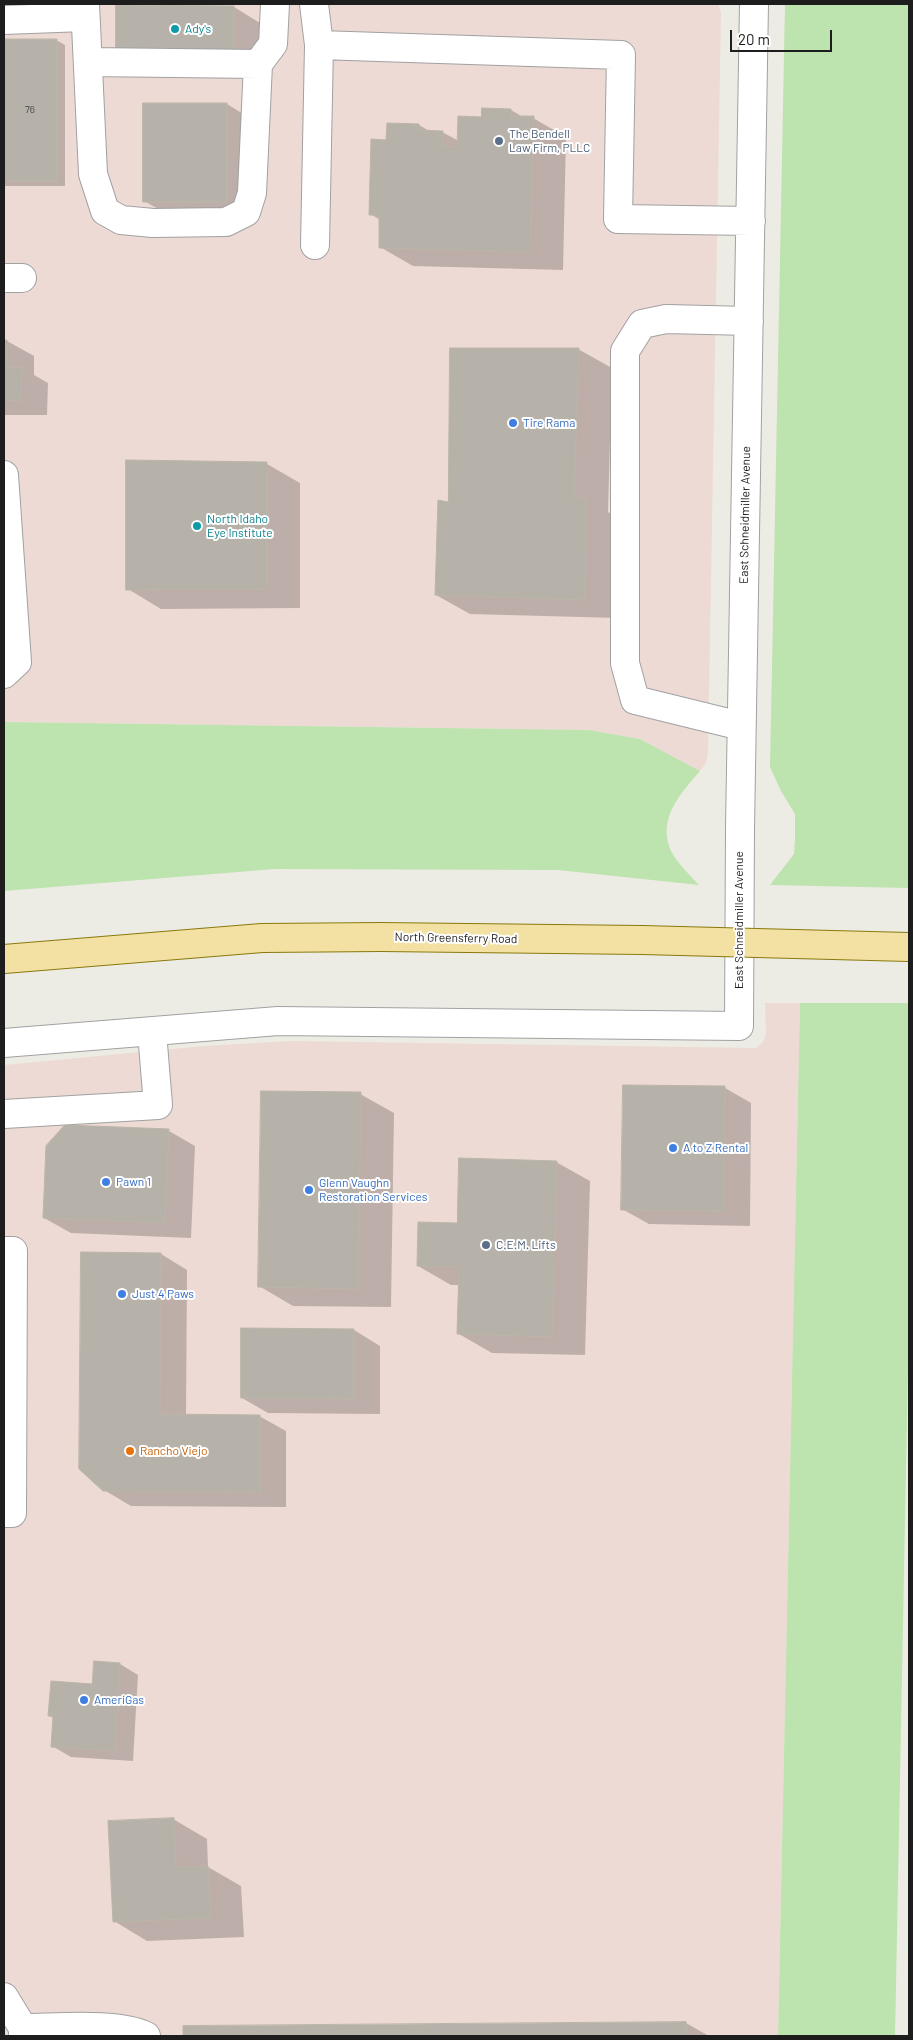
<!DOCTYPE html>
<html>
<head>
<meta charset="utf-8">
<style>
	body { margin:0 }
	#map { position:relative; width:913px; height:2040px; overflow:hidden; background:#edece4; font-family:Barlow,sans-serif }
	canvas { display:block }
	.frame { position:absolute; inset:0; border:5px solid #1d1d1d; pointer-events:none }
	.scale { position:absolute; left:730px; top:30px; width:102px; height:22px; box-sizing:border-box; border:2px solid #1d1d1d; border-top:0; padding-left:6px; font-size:15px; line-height:18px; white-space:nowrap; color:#1d1d1d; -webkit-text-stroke:4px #fff; paint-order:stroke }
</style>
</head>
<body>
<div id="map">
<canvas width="913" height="2040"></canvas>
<div class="frame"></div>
<div class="scale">20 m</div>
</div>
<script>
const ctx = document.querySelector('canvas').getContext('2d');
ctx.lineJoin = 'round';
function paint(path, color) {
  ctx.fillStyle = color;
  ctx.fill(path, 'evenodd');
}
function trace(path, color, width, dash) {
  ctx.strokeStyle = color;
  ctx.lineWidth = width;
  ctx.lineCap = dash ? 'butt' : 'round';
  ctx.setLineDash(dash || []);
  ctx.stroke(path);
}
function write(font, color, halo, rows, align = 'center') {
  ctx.font = font + ' Barlow,sans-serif';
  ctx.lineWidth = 4;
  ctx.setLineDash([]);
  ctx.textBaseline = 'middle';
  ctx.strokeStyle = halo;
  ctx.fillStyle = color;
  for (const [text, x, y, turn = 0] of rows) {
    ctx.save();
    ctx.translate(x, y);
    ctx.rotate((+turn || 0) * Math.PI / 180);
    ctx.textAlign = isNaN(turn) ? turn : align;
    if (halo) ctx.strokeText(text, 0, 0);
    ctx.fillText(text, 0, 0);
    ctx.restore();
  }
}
paint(new Path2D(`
	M4 4H718L721 13 708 751 706 763 700 771 640 739 589 730 4 722Z
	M765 1003H800L778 2036H4V1065L204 1046 291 1041 756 1048 763 1042 766 1033Z`), '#eddad4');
paint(new Path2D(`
	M785 4H909V888L770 885 794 854 795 840V814L781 791 770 767Z
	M4 722 589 730 640 739 700 771C680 794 657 819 671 851 677 863 690 875 699 885L558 870 275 869 4 891Z
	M800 1003H909V1314L895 2036H778Z`), '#bde3ae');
paint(new Path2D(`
	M234 7 260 23V67L143 66Z
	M4 40H56L65 45V186H4Z
	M227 104 253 120V216H171L144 201Z
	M511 110 523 117 533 118 566 137 563 270 413 266 380 247 381 220 370 214 388 141 419 125 431 132H442L459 141 482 118Z
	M4 341H7L34 356V375L48 383 47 415H4Z
	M578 349 612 368 608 512 619 519 618 618 470 614 436 595 449 503Z
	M267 464 300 483V608L161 609 128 589Z
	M725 1088 751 1103 750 1226 649 1224 622 1209Z
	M360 1094 394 1113 391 1307 293 1306 259 1286Z
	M169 1131 195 1146 191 1238 71 1233 44 1218Z
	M556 1162 590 1181 585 1355 492 1353 459 1334 460 1285H451L418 1266 459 1225Z
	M161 1254 187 1270 186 1415 259 1416 286 1431V1507L131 1506 104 1490Z
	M354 1330 380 1346V1414L268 1413 242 1398Z
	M120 1664 138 1675 133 1761 71 1757 52 1746 54 1718 49 1716Z
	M173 1819 207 1839 208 1867 241 1886 244 1937 147 1941 114 1921Z
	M686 2023 709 2036H184V2027Z`), '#0003');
const building = new Path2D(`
	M116 5 234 6V52L116 51Z
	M4 39H57V181H4Z
	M143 103H227V202H143Z
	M482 108 511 109V116H534L530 252 379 248V215H369L371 139 386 140 387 123 419 124V130L443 131 442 146 457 147 458 116 481 117Z
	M4 340H7L8 367H22L21 401 4 400Z
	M450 348H579L574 497 586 498 585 600 435 595 438 500 448 502Z
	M126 460 267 462V589L126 590Z
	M623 1085 725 1086 724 1211 621 1210Z
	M261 1091 361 1092 358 1289 258 1287Z
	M65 1125 169 1129 165 1223 43 1218 46 1146Z
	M459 1158 557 1161 552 1337 457 1334 459 1267 417 1266 418 1222 457 1223Z
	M81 1252 161 1253 160 1414 260 1415V1492L103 1491 79 1469Z
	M241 1328 354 1329V1399L241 1398Z
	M94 1661 120 1663 115 1751 51 1747 53 1716H48L51 1681 92 1684Z
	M174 1818 176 1867 208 1866 211 1918 113 1922 108 1821Z
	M686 2022V2036H183V2026Z`);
paint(building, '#b6b2aa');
trace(building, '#bdb6a7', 1);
const minor = new Path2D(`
	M85 4 93 174 105 211 121 220 153 223 226 222 246 212 252 193 258 64 273 44 275 4
	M314 4 319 45 621 55 618 219 751 221
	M4 20 84 17
	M88 62 258 64
	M315 245 319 45
	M4 278H22
	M4 475 17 662 4 674
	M741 726 635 700 625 663V351L642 324 666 319 749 321
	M4 1043 278 1021 739 1026 740 828 754 4
	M4 1114 158 1105 152 1032
	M4 1251H13L12 1513H4
	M4 1997 23 2028V2036
	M23 2028C55 2028 119 2022 146 2036`);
const major = new Path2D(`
	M4 959 262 938 381 937 642 940`);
trace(minor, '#a1a1a1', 30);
trace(major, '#89790d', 30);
trace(minor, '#fff', 28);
trace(major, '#f3e1a3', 28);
const majorBridge = new Path2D(`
	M642 940 909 947`);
trace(majorBridge, '#89790d', 30, []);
trace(majorBridge, '#f3e1a3', 28);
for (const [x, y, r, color] of [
	[175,29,5,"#0f9aa8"],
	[499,141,5,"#5c6f8a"],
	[513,423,5,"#3f7fe0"],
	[197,526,5,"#0f9aa8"],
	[673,1148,5,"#3f7fe0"],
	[106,1182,5,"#3f7fe0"],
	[309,1190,5,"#3f7fe0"],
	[486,1245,5,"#5c6f8a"],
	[122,1294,5,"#3f7fe0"],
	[130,1451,5,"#e8710a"],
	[84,1700,5,"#3f7fe0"]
]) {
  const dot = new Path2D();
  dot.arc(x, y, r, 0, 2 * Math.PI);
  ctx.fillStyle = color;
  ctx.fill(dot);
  trace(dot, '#fff', 2);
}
write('10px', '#434240', null, [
	["76",30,110]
]);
write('12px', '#0d838f', '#fff', [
	["Ady's",185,29],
	["North Idaho",207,519],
	["Eye Institute",207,533]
], 'left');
write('12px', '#4e5e75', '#fff', [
	["The Bendell",509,134],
	["Law Firm, PLLC",509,148],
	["C.E.M. Lifts",496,1245]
], 'left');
write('12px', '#366cbe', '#fff', [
	["Tire Rama",523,423],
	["A to Z Rental",683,1148],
	["Pawn 1",116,1182],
	["Glenn Vaughn",319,1183],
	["Restoration Services",319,1197],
	["Just 4 Paws",132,1294],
	["AmeriGas",94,1700]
], 'left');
write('12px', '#1d1d1d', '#fff', [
	["East Schneidmiller Avenue",745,515,-89],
	["East Schneidmiller Avenue",739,920,-90],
	["North Greensferry Road",456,938,1]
]);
write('12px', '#c56008', '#fff', [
	["Rancho Viejo",140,1451]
], 'left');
</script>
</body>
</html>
